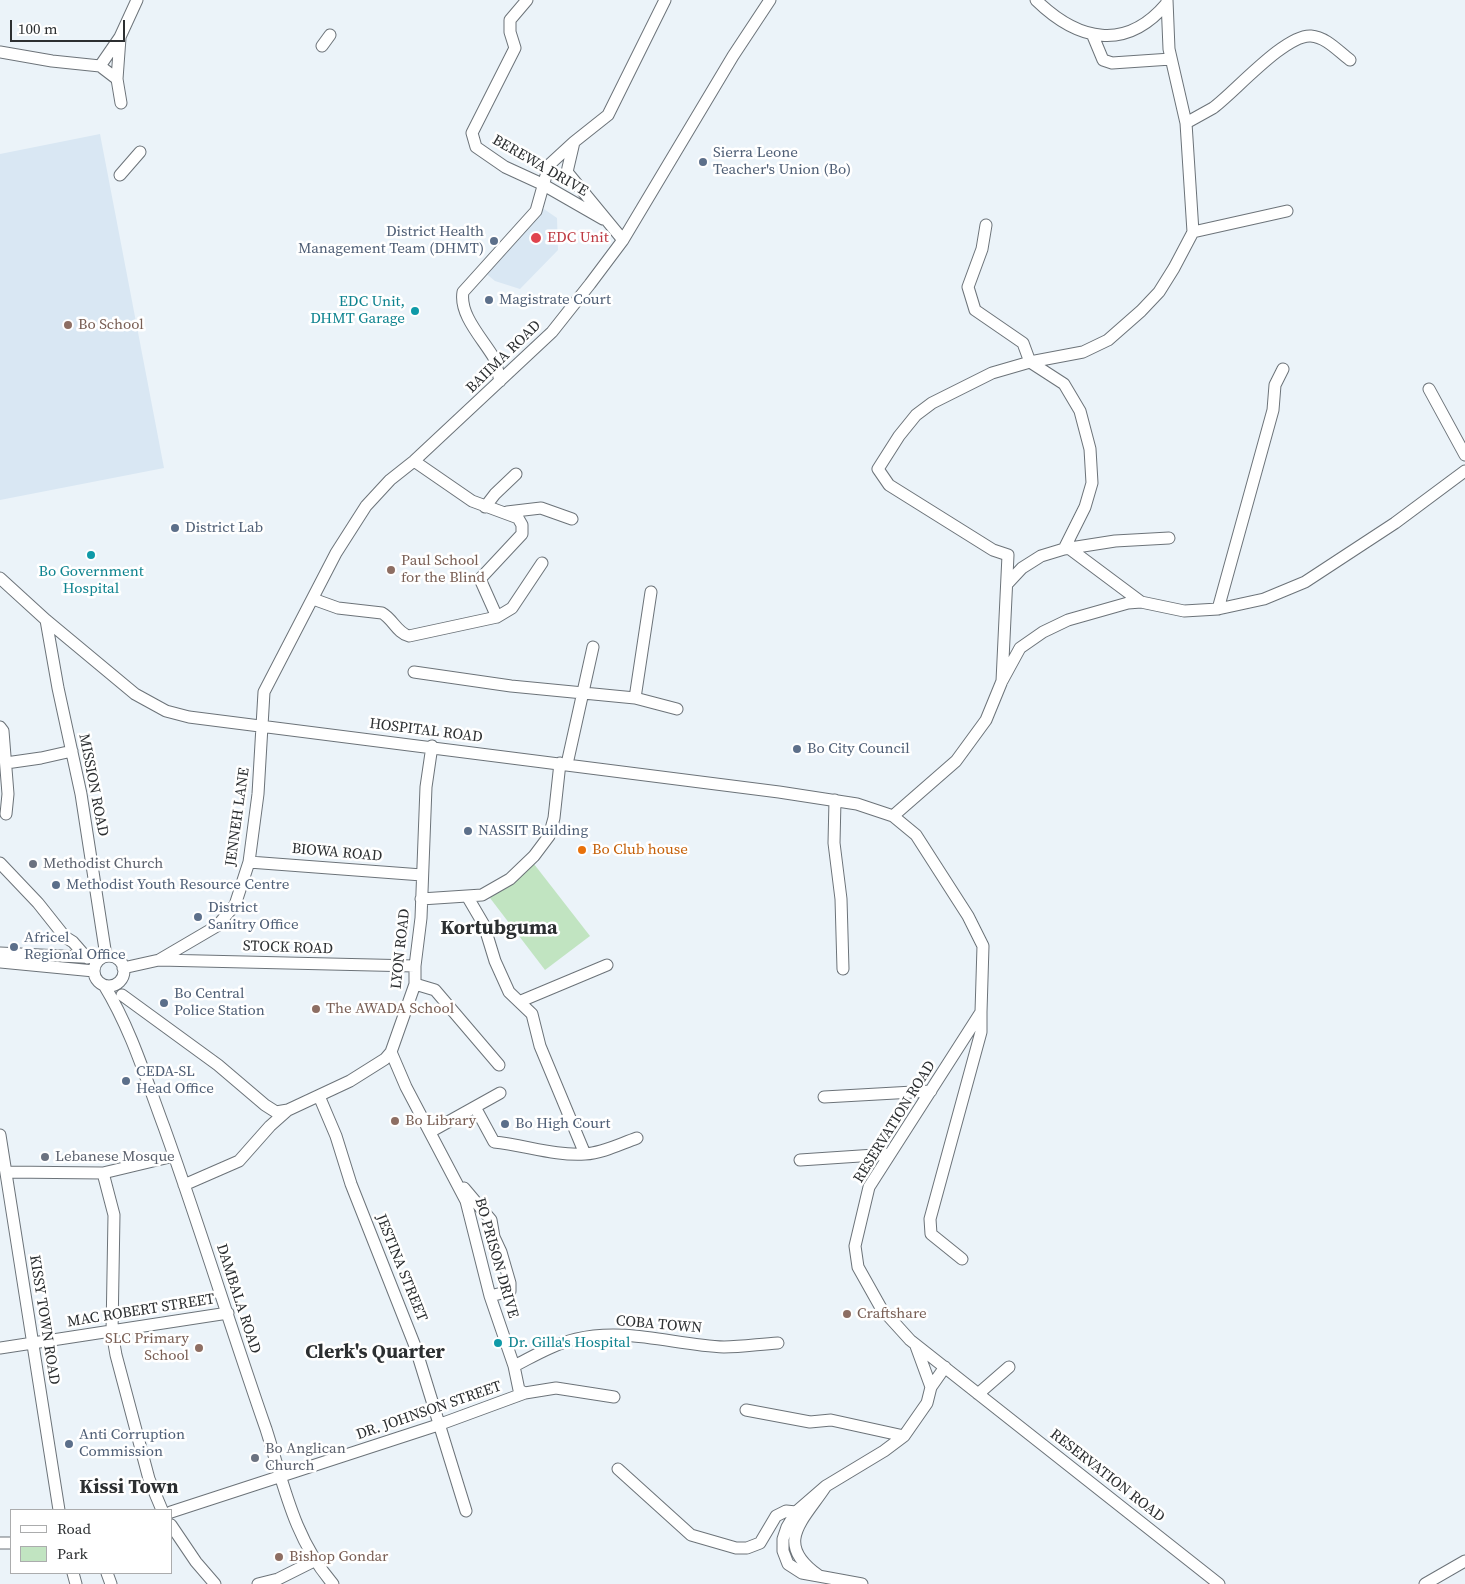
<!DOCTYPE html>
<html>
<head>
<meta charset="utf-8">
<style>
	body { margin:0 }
	#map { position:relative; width:1465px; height:1584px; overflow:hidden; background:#ebf3f9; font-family:"Source Serif 4",serif }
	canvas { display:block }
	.legend { position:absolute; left:10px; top:1509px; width:162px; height:65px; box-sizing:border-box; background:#fff; border:1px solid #abacad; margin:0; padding:6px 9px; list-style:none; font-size:15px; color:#2c2f31 }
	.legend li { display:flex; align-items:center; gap:10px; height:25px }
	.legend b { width:25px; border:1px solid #abacad }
	.scale { position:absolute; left:10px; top:20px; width:115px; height:22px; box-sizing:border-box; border:2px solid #2c2f31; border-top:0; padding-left:6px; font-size:15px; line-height:18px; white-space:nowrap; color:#2c2f31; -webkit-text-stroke:4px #fff; paint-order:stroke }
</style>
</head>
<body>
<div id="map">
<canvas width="1465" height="1584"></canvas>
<ul class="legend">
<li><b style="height:6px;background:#fff"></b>Road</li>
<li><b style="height:14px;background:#c1e4c1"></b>Park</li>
</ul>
<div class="scale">100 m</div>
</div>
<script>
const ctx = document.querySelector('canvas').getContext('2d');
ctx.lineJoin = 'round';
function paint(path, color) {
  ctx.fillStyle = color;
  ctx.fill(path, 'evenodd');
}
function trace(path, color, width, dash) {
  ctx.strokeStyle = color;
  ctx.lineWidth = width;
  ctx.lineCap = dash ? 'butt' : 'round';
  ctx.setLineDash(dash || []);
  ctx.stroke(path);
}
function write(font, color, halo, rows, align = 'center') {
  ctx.font = font + ' "Source Serif 4",serif';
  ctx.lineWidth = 5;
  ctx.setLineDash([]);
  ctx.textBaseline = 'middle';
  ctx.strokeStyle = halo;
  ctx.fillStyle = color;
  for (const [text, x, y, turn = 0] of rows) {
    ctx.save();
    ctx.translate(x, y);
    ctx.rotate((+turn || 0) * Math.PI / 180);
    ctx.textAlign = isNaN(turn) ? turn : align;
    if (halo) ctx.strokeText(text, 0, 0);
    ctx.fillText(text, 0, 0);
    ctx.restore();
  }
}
paint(new Path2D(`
	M100 134 164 468 0 500V154Z
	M541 207 557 218 558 250 520 289 495 281 484 272Z`), '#d9e7f3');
paint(new Path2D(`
	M534 864 590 936 545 970 490 898Z`), '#c1e4c1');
const minor = new Path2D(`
	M527 0 510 20V32L515 48 472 133 476 147 505 167 542 184 603 219
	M1036 0C1078 41 1126 52 1167 3
	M1093 36 1103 60 1112 63 1171 59
	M120 38 117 79 121 103
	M322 46 330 35
	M0 52 52 61 100 66 117 79
	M100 66 120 37 137 0
	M1186 123C1195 118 1204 113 1213 108 1234 93 1285 34 1311 36 1326 37 1338 51 1350 60
	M120 175 140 152
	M986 225 982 249 968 287 975 310 1023 343 1030 362 1064 384 1080 411 1090 449 1092 483 1085 507 1064 549
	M1193 232 1287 211
	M623 240 567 172 574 142 608 115 665 0
	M500 381C498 374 497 365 494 358 483 339 459 315 463 292L536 211 549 165 574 142
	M1429 389 1465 455
	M414 461 472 501 518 518 522 525V534L480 579 497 617
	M485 507 495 494 516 474
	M507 512 541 508 572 519
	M1070 549 1141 602
	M0 578 46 620 135 694 166 711 189 717 779 792 857 804 893 816 916 835 968 916 983 946 981 1012 869 1187 855 1246 858 1267 881 1308 910 1340 1219 1584
	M1008 583 1022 568 1041 556 1064 549 1115 541 1169 538
	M313 599 338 608 382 613C393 619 397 633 409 636L497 617 512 608 542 563
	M1218 609 1273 410 1275 385 1283 369
	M46 620 58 688 81 794 106 956
	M414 672 511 686 635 698 677 709
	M1002 681 1008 555 993 550 889 485 878 469 899 436 916 415 932 403 992 373 1030 362 1083 352 1108 340 1141 311 1159 292 1174 268 1193 232 1186 123 1169 49 1167 0
	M635 698 651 592
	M0 727 3 731 8 794 6 814
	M6 763 41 758 72 751
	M567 764 593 647
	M835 800 834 843 841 899 843 969
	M893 816 956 761 986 720 1002 681 1020 648 1043 632 1068 620 1128 603 1141 602 1184 611 1218 609 1264 599 1305 582 1395 523 1465 471
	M249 862 422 875
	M0 863 38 903 65 937 73 942 87 958
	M467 896 484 925 495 961 509 992 532 1014 540 1046 585 1154
	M421 899 482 895 510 879 534 856 549 836 554 818 560 763
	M0 953 101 958
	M94 971a15 15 0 1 1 30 0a15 15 0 1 1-30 0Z
	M159 960 217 926 235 905 249 862 258 794 264 692 336 553 366 506 390 480 414 461 552 332 590 284 623 240 733 56 770 0
	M0 962 94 971
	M123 968 159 960 415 966
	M415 984 435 990 499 1065
	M104 985C131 1029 146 1079 164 1127 200 1227 231 1329 266 1429 284 1485 294 1539 333 1584
	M122 995 218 1065 265 1105 276 1112 288 1110
	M521 1001 607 965
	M391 1052 406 1087 466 1201 490 1296 514 1366 519 1390 525 1393
	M319 1096 336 1136 351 1184 415 1346 466 1511
	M824 1097 931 1091
	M475 1107 494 1142C525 1145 554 1156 585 1154 603 1153 620 1144 637 1138
	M430 1132 500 1093
	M0 1135 59 1510
	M800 1160 890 1154
	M7 1172 103 1173 174 1156
	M103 1173 114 1215 112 1332 116 1355 149 1479 162 1510
	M184 1185 239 1161 270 1126 288 1110 350 1081 385 1059 391 1052 415 984V966L421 918 426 787 432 746
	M464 1188 491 1220 494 1237 501 1252 510 1283V1291L490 1296
	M962 1259 931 1234 930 1219 981 1032V1012
	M916 1346 931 1387
	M0 1348 228 1313
	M514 1366C534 1356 554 1344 576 1339 626 1327 675 1345 724 1347 742 1347 760 1344 778 1343
	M978 1394 1009 1367
	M746 1410 810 1422 831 1420 904 1436
	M618 1469 691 1535 736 1548H747L760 1543 776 1516 786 1511 796 1512
	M826 1486 884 1451 904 1436 927 1403 931 1387 945 1367
	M171 1512 438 1425 525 1393 556 1388 614 1397
	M171 1525 196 1562 215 1584
	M0 1543H11
	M73 1573 76 1584
	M107 1573 111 1584
	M818 1575C773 1543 803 1521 826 1486L796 1512 787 1527 783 1539V1551L788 1564 802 1573 862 1584
	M258 1584 278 1579 314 1561
	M1425 1584 1465 1561`);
trace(minor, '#6c7379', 13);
trace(minor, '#fff', 11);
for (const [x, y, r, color] of [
	[703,162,5,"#5c6f8a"],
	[536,238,6,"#e0444e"],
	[494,241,5,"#5c6f8a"],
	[489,300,5,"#5c6f8a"],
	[415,311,5,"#0f9aa8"],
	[68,325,5,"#8d6e63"],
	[175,528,5,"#5c6f8a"],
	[91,555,5,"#0f9aa8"],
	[391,570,5,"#8d6e63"],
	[797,749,5,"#5c6f8a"],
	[468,831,5,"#5c6f8a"],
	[582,850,5,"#e8710a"],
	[33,864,5,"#6b7280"],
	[56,885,5,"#5c6f8a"],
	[198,917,5,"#5c6f8a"],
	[14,947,5,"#5c6f8a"],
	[164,1003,5,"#5c6f8a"],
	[316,1009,5,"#8d6e63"],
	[126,1081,5,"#5c6f8a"],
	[395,1121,5,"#8d6e63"],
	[505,1124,5,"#5c6f8a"],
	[45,1157,5,"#6b7280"],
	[847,1314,5,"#8d6e63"],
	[498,1343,5,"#0f9aa8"],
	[199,1348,5,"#8d6e63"],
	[69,1444,5,"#5c6f8a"],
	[255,1458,5,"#6b7280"],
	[279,1557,5,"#8d6e63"]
]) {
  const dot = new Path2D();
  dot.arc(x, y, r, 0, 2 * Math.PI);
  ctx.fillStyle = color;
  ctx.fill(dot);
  trace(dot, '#fff', 2);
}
write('15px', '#4e5e75', '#fff', [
	["Sierra Leone",713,153],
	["Teacher's Union (Bo)",713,170],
	["District Health",484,232,"right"],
	["Management Team (DHMT)",484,249,"right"],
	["Magistrate Court",499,300],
	["District Lab",185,528],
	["Bo City Council",807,749],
	["NASSIT Building",478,831],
	["Methodist Youth Resource Centre",66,885],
	["District",208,908],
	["Sanitry Office",208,925],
	["Africel",24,938],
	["Regional Office",24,955],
	["Bo Central",174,994],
	["Police Station",174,1011],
	["CEDA-SL",136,1072],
	["Head Office",136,1089],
	["Bo High Court",515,1124],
	["Anti Corruption",79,1435],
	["Commission",79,1452]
], 'left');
write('15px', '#2c2f31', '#fff', [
	["BEREWA DRIVE",540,166,30],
	["BAIIMA ROAD",504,357,-44],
	["HOSPITAL ROAD",426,731,7],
	["MISSION ROAD",93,785,79],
	["JENNEH LANE",238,817,-82],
	["BIOWA ROAD",337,853,5],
	["STOCK ROAD",288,948,2],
	["LYON ROAD",401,949,-84],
	["RESERVATION ROAD",895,1122,-58],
	["BO PRISON DRIVE",496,1258,74],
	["JESTINA STREET",401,1268,68],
	["DAMBALA ROAD",238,1299,72],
	["MAC ROBERT STREET",141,1311,-9],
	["KISSY TOWN ROAD",44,1320,81],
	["COBA TOWN",659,1325,5],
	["DR. JOHNSON STREET",429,1411,-19],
	["RESERVATION ROAD",1107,1476,38]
]);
write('15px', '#be3a42', '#fff', [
	["EDC Unit",547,238]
], 'left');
write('15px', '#0d838f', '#fff', [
	["EDC Unit,",405,302],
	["DHMT Garage",405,319],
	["Bo Government",91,572,"center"],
	["Hospital",91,589,"center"],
	["Dr. Gilla's Hospital",508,1343,"left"]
], 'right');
write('15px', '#785e54', '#fff', [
	["Bo School",78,325],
	["Paul School",401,561],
	["for the Blind",401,578],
	["The AWADA School",326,1009],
	["Bo Library",405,1121],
	["Craftshare",857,1314],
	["SLC Primary",189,1339,"right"],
	["School",189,1356,"right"],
	["Bishop Gondar",289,1557]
], 'left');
write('15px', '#c56008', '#fff', [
	["Bo Club house",592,850]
], 'left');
write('15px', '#5b616d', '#fff', [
	["Methodist Church",43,864],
	["Lebanese Mosque",55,1157],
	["Bo Anglican",265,1449],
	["Church",265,1466]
], 'left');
write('bold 20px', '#2c2f31', '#fff', [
	["Kortubguma",499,929],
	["Clerk's Quarter",375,1353],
	["Kissi Town",129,1488]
]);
</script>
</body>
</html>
